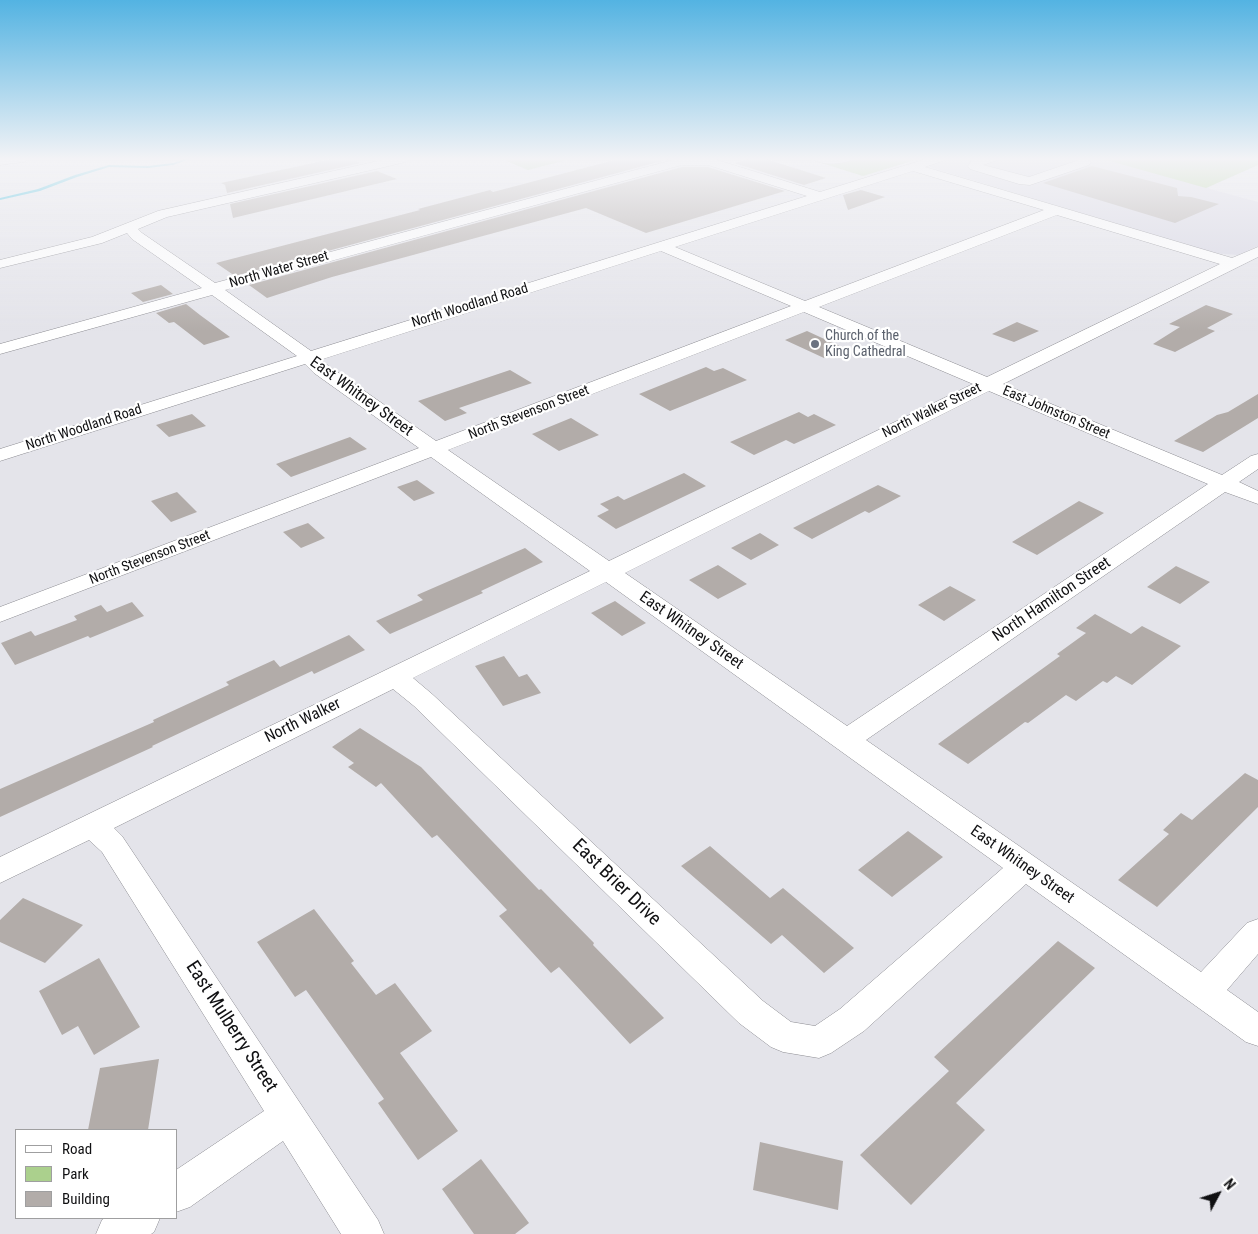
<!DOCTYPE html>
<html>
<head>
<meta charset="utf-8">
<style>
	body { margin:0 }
	#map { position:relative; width:1258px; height:1234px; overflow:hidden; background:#e4e4ea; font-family:"Roboto Condensed",sans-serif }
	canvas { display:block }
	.legend { position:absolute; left:15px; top:1129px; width:162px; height:90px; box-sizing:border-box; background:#fff; border:1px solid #9f9fa0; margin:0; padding:6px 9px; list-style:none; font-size:15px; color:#101012 }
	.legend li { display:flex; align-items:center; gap:10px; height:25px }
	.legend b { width:25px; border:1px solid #9f9fa0 }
	.north { position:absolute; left:1193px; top:1169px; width:50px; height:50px; -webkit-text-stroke:4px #fff; paint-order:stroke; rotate:50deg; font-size:14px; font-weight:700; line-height:20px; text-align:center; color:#101012 }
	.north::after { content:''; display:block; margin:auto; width:18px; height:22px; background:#101012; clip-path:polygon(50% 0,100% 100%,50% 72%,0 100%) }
</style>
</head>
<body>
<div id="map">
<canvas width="1258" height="1234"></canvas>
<ul class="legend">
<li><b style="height:6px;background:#fff"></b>Road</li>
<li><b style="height:14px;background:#abd08d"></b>Park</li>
<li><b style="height:14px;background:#b2aca9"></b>Building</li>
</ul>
<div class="north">N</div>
</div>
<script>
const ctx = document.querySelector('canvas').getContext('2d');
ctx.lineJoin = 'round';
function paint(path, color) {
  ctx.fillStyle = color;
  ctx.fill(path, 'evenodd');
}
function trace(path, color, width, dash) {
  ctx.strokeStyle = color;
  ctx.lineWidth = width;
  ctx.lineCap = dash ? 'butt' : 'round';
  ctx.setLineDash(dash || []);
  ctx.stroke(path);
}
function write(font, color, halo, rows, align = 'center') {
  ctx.font = font + ' "Roboto Condensed",sans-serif';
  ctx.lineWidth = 4.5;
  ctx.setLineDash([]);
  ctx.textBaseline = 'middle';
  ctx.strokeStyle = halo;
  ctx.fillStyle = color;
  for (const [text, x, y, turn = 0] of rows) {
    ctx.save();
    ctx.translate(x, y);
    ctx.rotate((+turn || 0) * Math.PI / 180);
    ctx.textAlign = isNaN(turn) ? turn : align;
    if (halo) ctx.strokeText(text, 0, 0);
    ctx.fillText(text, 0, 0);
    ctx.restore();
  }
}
paint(new Path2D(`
	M950 158H1258V165L1207 188 1258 202V246L1238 255 1212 253 929 167 933 163Z`), '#d7d6e3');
paint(new Path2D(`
	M499 158H575L528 170Z
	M805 158H922L863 176Z
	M1099 158H1258V165L1206 188Z`), '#abd08d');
paint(new Path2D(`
	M188 158H193L173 165 148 168 109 167 77 177 40 191 0 200V198L38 189 75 175 109 165 148 166 173 163Z`), '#13b2d8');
paint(new Path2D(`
	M336 158H350L361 163 227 193 225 185 221 183Z
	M622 158H673L235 276 216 263 420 210 418 209 490 190 493 192Z
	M752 158H763L826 178 804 185 734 163Z
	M1092 166 1177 188 1178 196 1191 197 1219 204 1175 223 1043 183Z
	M682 167H708L785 191 646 233 586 208 332 277 267 298 249 285Z
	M377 171 397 179 233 218 230 204Z
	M861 190 885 197 848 210 843 195Z
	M161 285 173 294 143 302 131 293Z
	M186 304 200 315 230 337 204 345 174 322 169 323 156 313Z
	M1206 305 1233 314 1207 328 1215 331 1175 352 1153 344 1180 327 1169 324Z
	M1017 322 1039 331 1014 342 992 334Z
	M807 331 846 349 824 358 785 340Z
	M706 367 714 371 723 368 747 380 670 411 639 394Z
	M510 370 532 383 459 408 467 413 445 421 418 401Z
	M1258 394V418L1203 452 1174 441 1217 415 1228 412Z
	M799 412 808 417 814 414 836 425 794 444 786 440 754 455 730 442Z
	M192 414 206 426 169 437 156 425Z
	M571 418 599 435 559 451 532 434Z
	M350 437 367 449 291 477 276 464Z
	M684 473 706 486 616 529 597 516 609 510 600 504 618 496 624 500Z
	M417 480 435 493 414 501 397 487Z
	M878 485 901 496 869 513 865 511 812 539 793 528Z
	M177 492 197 512 171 522 151 501Z
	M1079 501 1104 513 1037 555 1012 542Z
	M308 523 325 538 301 548 283 532Z
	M760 533 779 545 751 560 731 548Z
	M525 548 543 562 481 591 483 593 390 634 376 621 423 600 417 595Z
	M718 565 747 584 718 599 689 580Z
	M1176 566 1210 582 1180 604 1147 587Z
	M950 586 976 600 944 621 918 605Z
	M615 601 646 623 622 636 591 613Z
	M132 602 144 616 90 638 88 636 15 665 1 643 31 631 35 636 77 620 74 616 101 605 107 612Z
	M1095 614 1131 634 1142 626 1181 646 1132 685 1116 676 1107 683 1103 681 1076 701 1066 695 1028 723 1025 722 968 764 938 744 1060 656 1057 654 1086 633 1076 628Z
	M349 635 365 650 314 674 312 671 152 746 153 747 0 817V789L154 722 153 720 229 685 226 682 274 660 280 667Z
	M504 656 519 677 527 674 541 693 503 706 475 666Z
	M360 728 421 767 539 890 541 889 594 943 593 945 664 1018 630 1044 559 967 551 973 499 916 507 910 437 835 432 838 381 783 376 787 348 767 354 763 332 747Z
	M1245 773 1258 780V807L1157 907 1118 880 1169 834 1163 830 1181 813 1192 820Z
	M908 831 943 857 892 897 858 870Z
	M710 846 770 898 783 888 854 948 824 973 782 935 771 944 681 866Z
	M23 898 83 925 45 963 0 942V920Z
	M314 909 354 961 351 963 376 995 395 983 432 1031 400 1053 458 1131 418 1160 378 1103 384 1099 306 990 295 997 257 942Z
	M1058 941 1095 968 956 1103 985 1130 911 1205 860 1155 949 1071 934 1057Z
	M99 958 140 1027 94 1055 78 1026 62 1035 39 991Z
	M159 1059 148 1130H88L100 1068Z
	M760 1142 843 1161 838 1210 753 1190Z
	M481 1159 529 1223 515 1234H474L442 1189Z`), '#b2aca9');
const minor = new Path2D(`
	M391 158H412L406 162 167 217 138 229 142 233 215 283 680 158H711L820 192 929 158H947L945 160 925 167 1232 258 1258 247V257L1003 384 1222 475 1251 456 1258 454V469L1239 482 1258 491V504L1225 492 866 740 1201 972 1247 923 1258 919V954L1227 990 1258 1012V1046L1246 1042 1026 884 864 1031 831 1053 819 1058 783 1052 771 1047 739 1023 414 706 393 689 114 828 122 836 378 1220 384 1234H341L283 1141 190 1207 176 1212V1170L264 1111 102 852 89 840 0 883V857L590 571 431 457 0 622V607L419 448 314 373 305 364 0 461V449L297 356 212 295 0 354V344L202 288 132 239 127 233 102 243 0 268V260L92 237 158 211ZM682 165H708L807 196 311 351 225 290ZM913 171 1044 210 805 301 675 247ZM1057 215 1220 264 987 377 819 307ZM661 251 791 306 436 441 320 360ZM804 312 973 384 609 561 448 450ZM989 391 1208 484 847 726 625 573ZM606 582 1003 868 840 1009 815 1026 791 1022 763 1001 432 694 413 678Z
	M811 158H854L852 160C841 164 820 166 811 158Z
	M980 158H999L997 160 983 165 1029 177 1085 158 1091 162 1089 165 1030 185 1019 184 970 169 968 166 972 160Z
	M105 1218H160L154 1232 151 1234H96L102 1220Z`);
const major = new Path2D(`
	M0 158H31L24 162 0 165Z`);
trace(minor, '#8b8b91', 1);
trace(major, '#8b8b91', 1);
paint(minor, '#fff');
paint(major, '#fff');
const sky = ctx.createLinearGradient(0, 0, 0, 331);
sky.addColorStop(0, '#53b3e2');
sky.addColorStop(0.48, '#f3f3f6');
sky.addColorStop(1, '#f3f3f600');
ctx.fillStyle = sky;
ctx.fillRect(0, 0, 1258, 331);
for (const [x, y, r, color] of [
	[815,344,5,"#6b7280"]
]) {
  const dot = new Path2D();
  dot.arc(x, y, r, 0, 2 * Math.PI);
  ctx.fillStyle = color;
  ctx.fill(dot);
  trace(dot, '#fff', 2);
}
write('14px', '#101012', '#fff', [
	["North Water Street",279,270,-16],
	["North Woodland Road",470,306,-17],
	["North Walker Street",932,411,-26],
	["North Stevenson Street",529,413,-21],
	["East Johnston Street",1056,413,23],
	["North Woodland Road",84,428,-18],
	["North Stevenson Street",150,558,-21]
]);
write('14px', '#5b616d', '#fff', [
	["Church of the",825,336],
	["King Cathedral",825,352]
], 'left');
write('16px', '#101012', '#fff', [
	["East Whitney Street",361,397,36],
	["North Hamilton Street",1052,600,-34],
	["East Whitney Street",691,631,35],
	["North Walker",303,721,-26],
	["East Whitney Street",1022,865,35]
]);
write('19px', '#101012', '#fff', [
	["East Brier Drive",616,883,44],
	["East Mulberry Street",231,1027,57]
]);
</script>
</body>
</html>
